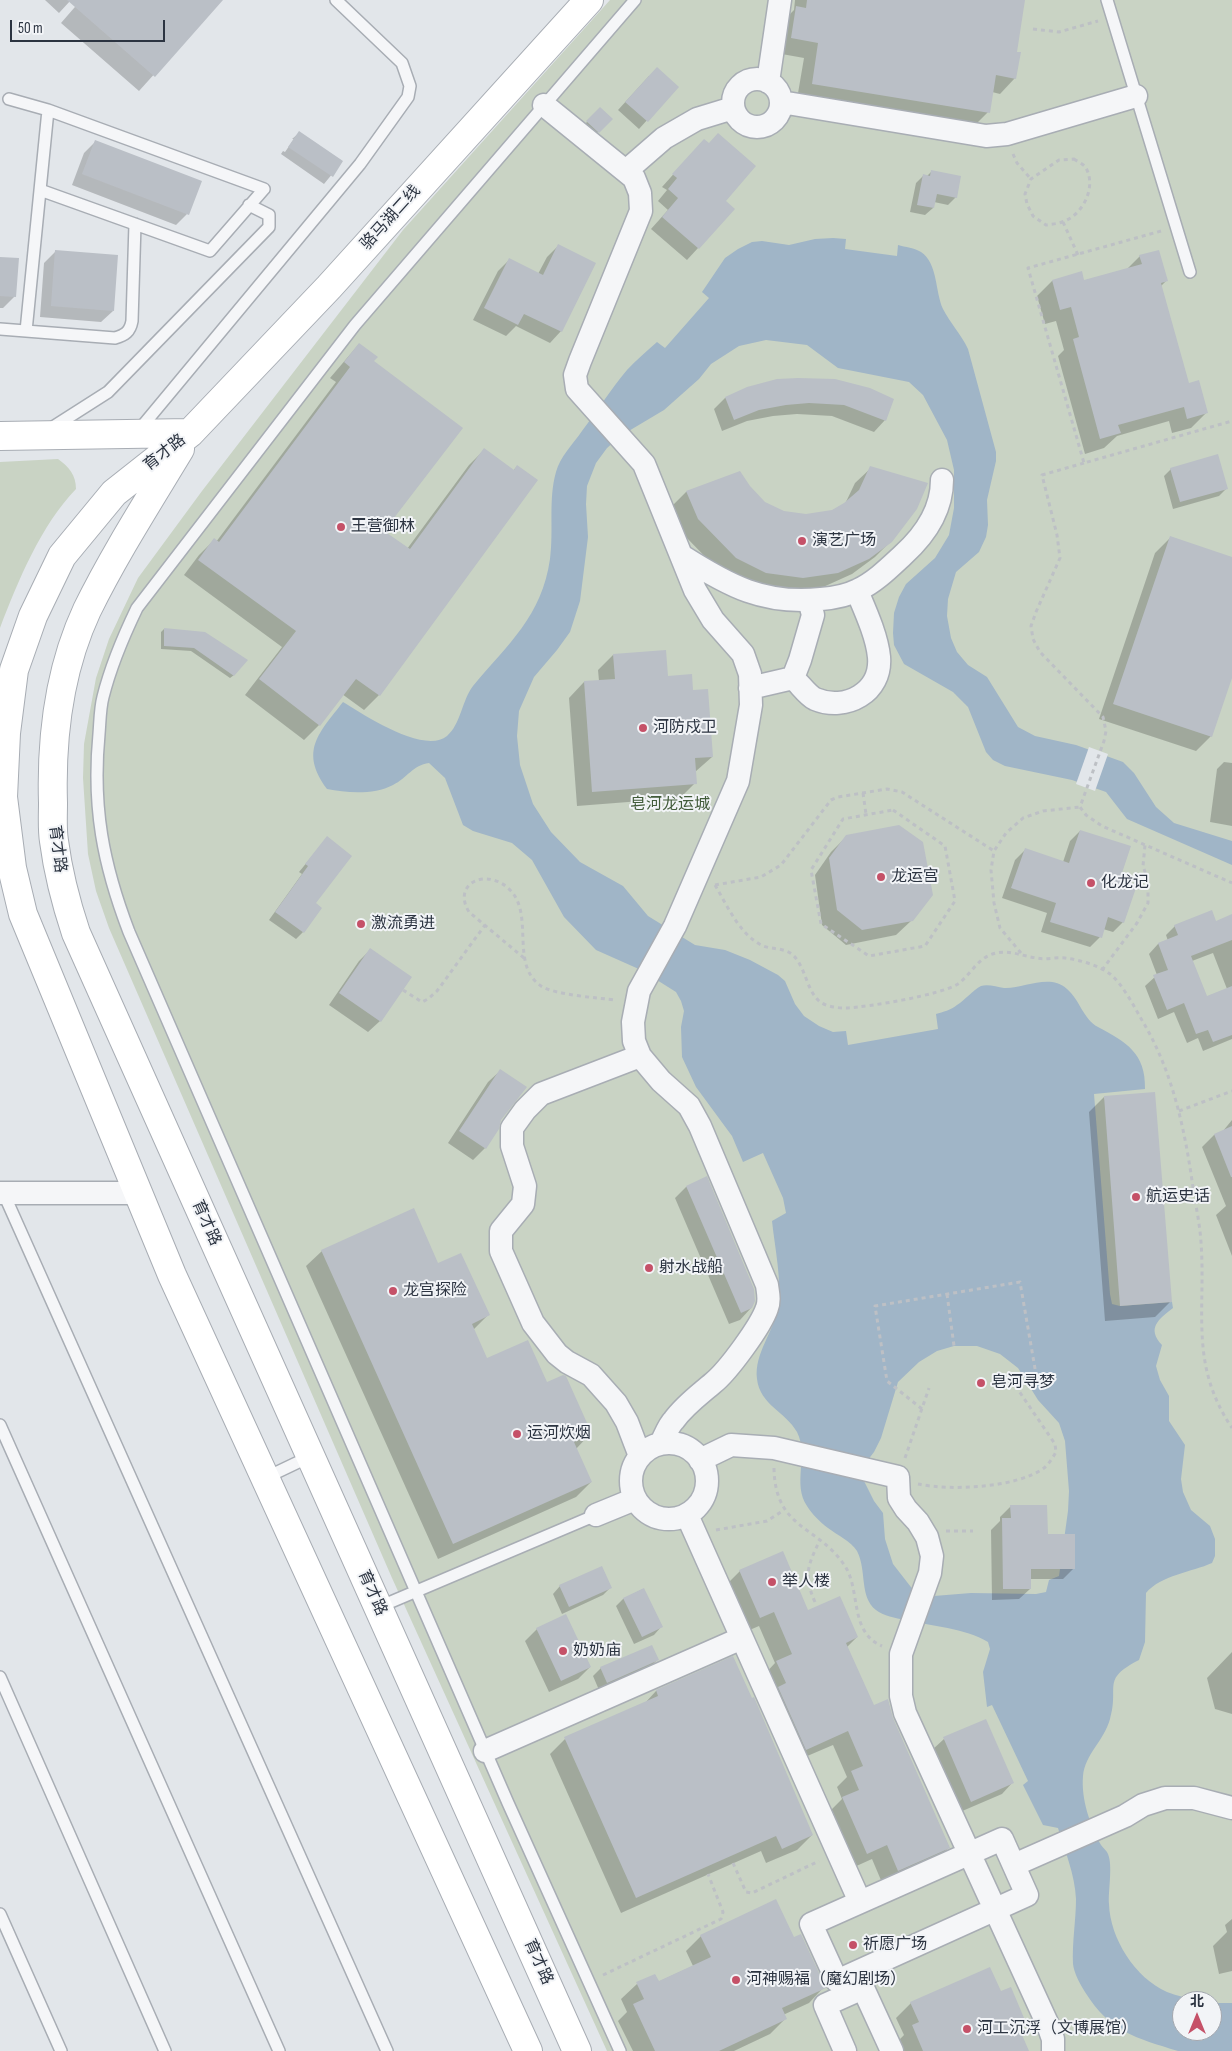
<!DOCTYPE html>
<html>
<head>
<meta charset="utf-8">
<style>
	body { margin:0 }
	#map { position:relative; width:1232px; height:2051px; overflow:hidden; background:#e2e6ea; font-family:"Sofia Sans Condensed","Noto Sans SC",sans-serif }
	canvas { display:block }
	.north { position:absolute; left:1172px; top:1991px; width:50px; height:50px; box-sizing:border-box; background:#f2f4f7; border:1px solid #a3a7ae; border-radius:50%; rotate:0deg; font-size:14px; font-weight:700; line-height:20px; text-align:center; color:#2c3441 }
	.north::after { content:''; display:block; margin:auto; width:18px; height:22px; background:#c55168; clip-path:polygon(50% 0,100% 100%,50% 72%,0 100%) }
	.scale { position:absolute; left:10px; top:20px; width:155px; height:22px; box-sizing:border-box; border:2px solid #2c3441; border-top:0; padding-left:6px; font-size:15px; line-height:18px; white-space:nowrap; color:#2c3441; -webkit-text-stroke:4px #f2f4f7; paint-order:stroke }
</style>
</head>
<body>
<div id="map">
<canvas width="1232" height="2051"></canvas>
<div class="north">北</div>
<div class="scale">50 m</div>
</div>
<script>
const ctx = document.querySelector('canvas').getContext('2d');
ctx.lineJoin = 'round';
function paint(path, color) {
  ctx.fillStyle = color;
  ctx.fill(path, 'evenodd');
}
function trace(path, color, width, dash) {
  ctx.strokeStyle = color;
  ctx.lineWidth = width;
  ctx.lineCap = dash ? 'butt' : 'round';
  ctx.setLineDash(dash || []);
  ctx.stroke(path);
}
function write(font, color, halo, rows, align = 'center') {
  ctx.font = font + ' "Sofia Sans Condensed","Noto Sans SC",sans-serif';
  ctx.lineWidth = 4;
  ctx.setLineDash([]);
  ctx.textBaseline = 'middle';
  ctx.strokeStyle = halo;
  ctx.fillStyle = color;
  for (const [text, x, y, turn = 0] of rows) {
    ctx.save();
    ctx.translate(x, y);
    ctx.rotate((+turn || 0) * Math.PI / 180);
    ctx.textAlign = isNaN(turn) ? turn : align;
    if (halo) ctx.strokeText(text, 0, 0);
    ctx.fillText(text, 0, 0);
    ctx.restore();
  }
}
paint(new Path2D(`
	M610 0H1232V2051H607L392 1578 109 928 96 891 88 854 83 778 84 744 96 678 109 639 138 578 202 491 403 230ZM1182 2001H1212V2031H1182Z
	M58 459C69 467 76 475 76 489 41 525 18 581 0 628V462Z`), '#c9d3c4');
paint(new Path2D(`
	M833 238 846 239 845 249 897 256 898 245C905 247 915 248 921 252 938 263 935 292 943 309 950 323 961 334 968 349L996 452V461L987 500 988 525 986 537 979 552 956 572 948 599 947 616 951 638 957 652 968 665 987 677 1018 727 1035 736 1076 745 1123 762 1134 773 1156 807 1174 823 1232 841V865L1127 819 1106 792 1072 780 1005 766 993 760 986 752 968 707 953 692 904 664 894 645 893 633 894 613 899 597 906 584 935 558 949 535 954 508V470L947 440 923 395 909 382 838 368 807 345 766 340 739 346 711 364 699 379 664 410 622 435 607 448 596 463 587 486 586 504 588 537 580 601 570 632 557 650 534 677 519 711 517 736 520 765 533 804 551 832 580 862 623 886 648 916 695 945 725 950 750 960 778 975 785 981 795 1004 804 1016 819 1026 833 1032 846 1031 848 1045 938 1029 936 1014C943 1012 951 1010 957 1005 965 1000 973 990 981 986 988 984 997 987 1004 988 1024 989 1049 973 1067 989 1080 1000 1083 1019 1098 1027 1126 1042 1146 1053 1145 1089L1094 1094 1110 1294 1112 1304 1120 1306 1172 1302 1173 1308C1159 1319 1146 1328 1162 1345L1156 1366 1160 1380 1169 1396V1421L1185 1445 1181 1479 1183 1492 1191 1510 1210 1526 1215 1539V1556L1212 1563C1192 1572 1161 1575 1146 1593L1145 1642 1139 1660C1100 1680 1120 1686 1110 1719 1104 1741 1085 1754 1083 1776 1081 1799 1090 1825 1101 1845 1103 1848 1107 1851 1108 1854 1113 1866 1108 1891 1109 1904 1110 1938 1135 1978 1167 1992 1177 1996 1189 1998 1200 2001H1182V2031H1212V2003H1232V2051C1219 2051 1189 2051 1178 2051 1136 2038 1110 2032 1085 1992 1080 1984 1074 1973 1073 1964 1072 1942 1076 1920 1076 1899 1075 1875 1065 1851 1058 1828L1043 1825 1023 1785 1028 1781 992 1705 987 1707 983 1672 990 1649 988 1642C965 1628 931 1626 905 1620 896 1618 883 1616 876 1610 859 1597 867 1570 857 1551 851 1541 837 1535 828 1528 820 1522 812 1514 807 1506 792 1484 809 1455 797 1432 786 1412 760 1405 757 1379 754 1353 774 1332 778 1307 782 1280 775 1249 772 1221L786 1213 783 1198 763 1153 743 1162 732 1136 696 1087 682 1057 681 1027 684 1011 681 1001 676 992 641 970 596 950 564 917 532 860 512 843 473 831 463 825 445 778 429 763C413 765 407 778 393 785 374 795 347 793 327 789 299 751 319 733 343 702 363 714 424 755 447 736 461 724 462 700 473 686 508 644 542 616 550 559 554 530 548 500 556 472 560 457 573 444 582 431 597 411 611 389 627 370 636 360 647 351 657 342L665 348 709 298 702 292 725 258 738 249 752 242 762 241 789 245 815 239ZM954 1346H977L1000 1354 1018 1368 1038 1400 1059 1423 1065 1441 1069 1491 1068 1511 1059 1576 1049 1580 1046 1592 1036 1594 971 1593 934 1596 914 1591 893 1564 885 1539 883 1513 874 1501 864 1481V1465L874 1452 881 1438 898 1382 919 1362 937 1351Z`), '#a0b5c7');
paint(new Path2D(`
	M1089 747 1108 754 1095 791 1076 784Z`), '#e2e6ea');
paint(new Path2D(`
	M45 0H71L59 13Z
	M81 0H221L139 91 61 23Z
	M795 0H1024L1015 53V78L1000 94 992 92 988 112 973 127 797 99 804 58 776 53 781 23 794 10Z
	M649 76 677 87 639 129 618 110Z
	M600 109 611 119 595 135 584 125Z
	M299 133 342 162 324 184 281 154 283 151 285 152 294 139H292Z
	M704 140 724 202 698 248 687 260 651 229 668 210 658 201 667 190 662 187Z
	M96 141 187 214 176 225 72 185 84 153Z
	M932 171 956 197 948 205 934 202 933 208 925 215 910 212 916 183 923 176H927Z
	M558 246 561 331 550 343 516 326 506 336 473 320 498 271 509 260 538 274 547 257Z
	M55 252 113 311 101 322 40 317 44 263Z
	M1140 256 1166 281 1161 286 1188 384 1206 413 1191 428 1172 433 1169 421 1117 436 1104 448 1085 454 1058 356 1064 350 1056 321 1045 324 1037 296 1052 281 1081 273 1083 281 1127 269Z
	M0 258 15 296 3 308H0Z
	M359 344 373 361 382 531 407 549 469 465 484 450 513 471 517 466 379 695 364 710 342 694 319 725 304 740 245 695 282 647 184 575 199 555 214 540 216 542 336 382 330 378Z
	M798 379 885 420 874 432 832 416 797 414 773 416 747 421 722 431 714 409 725 398Z
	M871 468 891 541 875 557 852 574 821 588 787 592 721 573 683 534 671 507 686 492 740 472 749 487 764 503 784 513 806 516 833 511 845 504 855 483Z
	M1171 469 1227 488 1219 496 1173 509 1164 476Z
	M1170 538 1232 558V674L1211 736 1196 751 1099 719 1155 553Z
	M164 629 204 634 234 675 230 678 191 651 161 649V632Z
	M613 655 667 677 692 692 712 757 695 772V783L680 798 577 806 569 698 584 682 599 681 598 670Z
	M1224 762 1232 763V826L1210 822 1217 769Z
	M1080 831 1119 880 1123 922 1113 932 1103 929 1100 937 1090 947 1041 932 1047 913 1002 898 1015 860 1025 850 1063 862 1070 841Z
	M847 836 912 920 896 935 846 945 822 925 815 875 831 852Z
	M327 838 303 932 296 939 269 920 302 874 299 872Z
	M1232 916V1039L1203 1051 1198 1038 1187 1043 1174 1012 1158 1019 1145 986 1157 975 1149 954 1158 944 1168 941 1166 935 1175 926 1215 922ZM1213 953 1227 989 1206 997 1192 961Z
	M370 950 380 1021 368 1032 329 1005 359 961Z
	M500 1071V1120L498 1128 485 1148 473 1160 448 1143 488 1082Z
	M1104 1097 1170 1302 1155 1317 1105 1321 1089 1112Z
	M1232 1120V1256L1216 1215 1226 1206 1202 1147 1214 1135 1223 1131Z
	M706 1178 751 1308 740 1320 729 1324 675 1198 686 1187Z
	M322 1251 438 1265 488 1315 473 1330 486 1360 546 1383 590 1434 576 1449 591 1482 576 1497 438 1559 306 1266Z
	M1011 1506 1047 1535 1074 1568 1063 1579H1030V1589L1019 1599 992 1600 991 1530 1000 1521V1517Z
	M740 1571 807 1611 857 1637 847 1647 874 1707 892 1719 949 1847 934 1862 883 1885 872 1859 852 1868 828 1813 842 1799 837 1787 847 1777 833 1745 791 1763 762 1677 775 1663 759 1626 745 1632 725 1586Z
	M560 1586 610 1588 603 1595 562 1614 553 1594Z
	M643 1589 661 1627 654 1635 634 1644 616 1606 623 1599Z
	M565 1616 590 1667 578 1679 549 1692 525 1641 537 1629Z
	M1232 1652V1714L1215 1709 1207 1678Z
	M732 1658 751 1700 753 1699 812 1835 797 1850 766 1863 761 1851 621 1913 550 1754 565 1739 645 1703 656 1691Z
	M657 1660 650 1667 599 1690 593 1676 601 1668Z
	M944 1739 1013 1782 1002 1794 960 1812 932 1750Z
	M1232 1919V1971L1219 1974 1213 1946 1227 1932 1225 1925Z
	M701 1936 793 1939 824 1987 809 2003 783 2015 785 2019 770 2034 734 2051H633L618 2021 627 2012 621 1999 637 1984 655 1975 658 1982 693 1966 686 1951Z
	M1000 1993 1026 2024 1019 2031 1028 2051H902L898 2041 904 2035 896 2018 911 2003Z`), '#0003');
paint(new Path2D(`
	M67 0H223L155 77Z
	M807 0H1025L1017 52H1021L1016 79 996 75 990 113 812 84 818 43 791 38 796 6 806 8Z
	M657 67 679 87 648 122 625 102Z
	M600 107 613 119 599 133 586 121Z
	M299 131 343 161 333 177 288 147Z
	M718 133 756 166 726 201 735 209 699 249 662 217 678 198 668 189 677 178 672 174 704 139 709 143Z
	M95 140 202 181 189 215 82 174Z
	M931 170 961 176 957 198 937 194 934 208 917 205 923 174 930 176Z
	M558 244 596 263 562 332 524 314 518 325 484 308 509 258 543 275Z
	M55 250 118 255 114 311 51 306Z
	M1159 250 1168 281 1161 283 1189 383 1199 380 1208 413 1187 419 1184 407 1118 425 1121 433 1100 439 1073 339 1079 337 1071 307 1060 310 1052 280 1082 271 1084 280 1142 264 1139 255Z
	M0 257 19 258 16 297 0 296Z
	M359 343 378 357 374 361 463 428 384 531 410 549 484 448 514 470 517 465 538 480 380 696 356 679 320 726 259 679 296 631 198 560 214 538 219 542 350 367 344 362Z
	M798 378 835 379 870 388 894 399 886 421 844 405 809 403 786 405 759 410 734 420 725 397 747 387 777 379Z
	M1218 454 1228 489 1180 502 1170 468Z
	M870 466 928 483 917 509 892 542 869 559 838 573 803 578 766 573 736 558 698 519 686 491 740 471 750 486 765 502 784 511 806 514 832 510 844 503 859 490Z
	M1170 536 1232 557V678L1212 737 1113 704Z
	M164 628 205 632 248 660 234 676 194 648 164 646Z
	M666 650 668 676 692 674 693 690 708 689 713 757 695 758 697 784 592 792 584 681 615 679 613 654Z
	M899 825 923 842 933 895 913 921 862 930 837 910 829 858 846 835Z
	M1080 830 1131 846 1120 879 1137 885 1124 923 1108 917 1102 938 1050 922 1056 903 1011 888 1025 848 1069 863Z
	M327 836 352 856 316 903 322 908 304 933 275 912 308 866 305 864Z
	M1212 910 1216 921 1232 914V940L1191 956 1207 996 1232 986V1035L1213 1042 1208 1030 1196 1034 1184 1003 1167 1010 1153 975 1168 970 1158 943 1178 935 1174 925Z
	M370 948 412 977 381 1022 339 993Z
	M500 1069 527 1087 501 1120 499 1129 486 1149 459 1131Z
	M1155 1092 1172 1302 1120 1306 1104 1096Z
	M1232 1126V1177H1231L1214 1134Z
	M707 1176 754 1289 755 1301 752 1308 741 1313 686 1186Z
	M414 1208 438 1263 461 1253 490 1315 472 1324 487 1358 528 1340 547 1382 563 1375 566 1376 592 1434 574 1442 592 1482 453 1544 321 1250Z
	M1010 1505H1047L1048 1534H1075V1569H1031V1589H1003L1002 1518H1011Z
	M783 1551 808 1610 840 1596 858 1637 846 1643 874 1705 888 1699 893 1718 950 1848 898 1871 887 1845 867 1854 842 1797 859 1790 851 1771 863 1766 848 1731 806 1750 778 1687 786 1683 776 1661 792 1654 774 1612 760 1618 739 1570Z
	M602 1566 612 1588 569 1607 559 1585Z
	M644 1588 663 1627 642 1637 623 1598Z
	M566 1614 591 1667 561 1681 536 1628Z
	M652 1645 659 1660 607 1683 600 1667Z
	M733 1656 752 1698 754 1697 813 1835 782 1849 776 1836 636 1898 564 1737 658 1696 656 1690Z
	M986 1719 1014 1783 971 1802 943 1737Z
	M776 1899 794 1937 801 1934 826 1988 782 2008 787 2019 719 2051H655L633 2004 644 1999 636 1982 655 1974 659 1981 711 1957 700 1935Z
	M990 1967 1001 1991 1011 1987 1027 2025 1019 2028 1029 2051H923L912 2025 919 2022 910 2002Z`), '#babfc6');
const lane = new Path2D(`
	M1107 0 1190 272
	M9 99 48 110 264 189 210 251 40 190
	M0 329 115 338C125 335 130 332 132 321L135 224
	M26 331 48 110
	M50 429 108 392 269 227V215L249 205
	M139 430 360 164 408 97 410 86 402 63 336 0
	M3 1192 387 2051
	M0 1425 279 2051
	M265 1478 311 1456
	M379 1607 596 1515
	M0 1677 165 2051
	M0 1914 61 2051
	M620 2051 508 1803 129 932C103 864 92 807 99 734 100 722 100 708 103 697 111 665 123 637 137 608L355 325 635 0`);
const street = new Path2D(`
	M733 103a24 24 0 1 1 48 0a24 24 0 1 1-48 0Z
	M768 82 780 0
	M781 102 986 136 1007 134 1136 96
	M544 105 634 178 640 193 641 211 580 361 575 375 577 389 644 464 695 590 713 620 743 654 750 674 751 705 738 781 675 926 639 991 633 1022 634 1041 640 1056 661 1081 689 1106 700 1126 767 1285C768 1293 770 1300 767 1308 761 1326 728 1371 713 1383 699 1395 685 1405 674 1420 668 1426 665 1436 661 1443
	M626 171 664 138 697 119 733 108
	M682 556C729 586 764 605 821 599 834 598 846 596 858 590 875 582 889 568 903 555 925 535 942 510 942 480
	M793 678 800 660 813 615 809 600
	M750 688 793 678C800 684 807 695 815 699 846 712 882 692 879 657 877 636 865 610 857 591
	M0 1193H138
	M631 1481a38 38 0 1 1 76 0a38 38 0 1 1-76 0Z
	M640 1456 627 1422 616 1403 591 1375 567 1362 557 1354 533 1323 501 1251V1231L523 1204 525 1186 512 1146V1128L525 1110 541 1094 640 1056
	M700 1460 731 1445 774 1448 898 1477 899 1498 906 1509 918 1522 927 1537 932 1556 930 1573 901 1654V1696L905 1713 1048 2025 1053 2039V2051
	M596 1515 635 1499
	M687 1515 860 1902
	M485 1751 742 1638
	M1002 1839 1027 1895 837 1981 811 1924Z
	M1014 1865 1125 1816 1143 1805 1165 1798H1194L1232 1808
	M845 2051 825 2005 863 1988 892 2051`);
const secondary = new Path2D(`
	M0 436 190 433
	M180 449C148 502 114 555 87 610 59 670 51 738 53 803 53 815 52 829 54 841 58 872 66 903 76 933L577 2051
	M528 2051 172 1275 23 914 12 868 3 797 6 733 14 670 33 616 62 556 114 493 190 433 329 287 589 0`);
trace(lane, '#a8adb4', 14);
trace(street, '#a8adb4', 25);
trace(secondary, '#a8adb4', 30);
trace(new Path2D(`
	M1033 29 1059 32 1098 21
	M1013 154 1017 163 1031 179
	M1074 159C1078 162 1084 164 1086 168 1097 188 1082 216 1062 222 1057 224 1051 224 1046 225L1033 216 1027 204 1025 194 1031 179 1059 160Z
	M1063 222 1078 255
	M1161 231 1028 268 1084 463 1232 421
	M1084 463 1042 475 1057 535 1060 558 1036 612 1031 626 1033 639 1040 652 1103 717 1106 731 1104 741 1080 807 1086 815 1102 826 1232 883
	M863 793 866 814
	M893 810 945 846 955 901 925 946 869 956 821 924 811 870 843 819Z
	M715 885C728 907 739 933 761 945 771 950 784 947 793 955 806 968 806 989 819 1001 826 1007 838 1008 846 1008 869 1007 940 995 958 984 969 976 977 960 990 955 1006 948 1021 956 1037 958 1046 960 1056 957 1065 958 1080 960 1098 965 1110 974 1122 983 1135 1008 1143 1022 1174 1074 1186 1135 1194 1195 1197 1211 1200 1227 1201 1242 1206 1312 1189 1364 1232 1428
	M715 885 761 877 781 865 831 800 838 797 887 789 902 792 994 851
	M1021 953 1000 928 994 903 991 870 994 851 1006 833 1023 818 1043 811 1080 807
	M524 958 469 912C451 883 488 866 511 891 534 916 510 965 541 986 555 995 599 998 616 1000
	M1102 970 1137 923 1148 903V881L1143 866 1145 845
	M403 990 422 1002 428 999 437 991 485 925
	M1179 1111 1232 1091
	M947 1294 954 1346
	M922 1409 887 1381 875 1306 1020 1282 1037 1380
	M905 1458 929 1388
	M774 1468C775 1530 818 1525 845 1566 861 1591 849 1632 882 1646
	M918 1484C951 1491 1016 1488 1044 1468 1049 1464 1053 1457 1056 1452L1055 1444 1008 1375
	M716 1530 767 1521 784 1510
	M946 1531H973
	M815 1602C803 1575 808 1565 820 1540
	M733 1863 746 1892 752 1893 819 1861
	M603 1975 721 1919 723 1912 708 1874`), '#bdc0c5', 3, [4, 4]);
trace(lane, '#f5f6f8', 11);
trace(street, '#f5f6f8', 22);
trace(secondary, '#fff', 28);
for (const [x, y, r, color] of [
	[341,527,5,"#c55168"],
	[802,541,5,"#c55168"],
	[643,728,5,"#c55168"],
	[881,877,5,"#c55168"],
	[1091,883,5,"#c55168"],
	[361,924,5,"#c55168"],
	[1136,1197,5,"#c55168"],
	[649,1268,5,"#c55168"],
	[393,1291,5,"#c55168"],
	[981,1383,5,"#c55168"],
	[517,1434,5,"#c55168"],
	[772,1582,5,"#c55168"],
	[563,1651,5,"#c55168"],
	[853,1945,5,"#c55168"],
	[736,1980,5,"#c55168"],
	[967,2029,5,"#c55168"]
]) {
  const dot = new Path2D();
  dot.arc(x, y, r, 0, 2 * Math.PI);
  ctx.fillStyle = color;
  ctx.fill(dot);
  trace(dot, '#f2f4f7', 2);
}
write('16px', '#2c3441', '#f2f4f7', [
	["骆马湖二线",391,218,-48],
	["育才路",165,453,-38],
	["育才路",57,849,83],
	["育才路",206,1223,66],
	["育才路",372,1593,66],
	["育才路",538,1962,66]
]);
write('16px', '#2c3441', '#f2f4f7', [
	["王营御林",351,527],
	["演艺广场",812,541],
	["河防戍卫",653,728],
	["龙运宫",891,877],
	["化龙记",1101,883],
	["激流勇进",371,924],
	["航运史话",1146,1197],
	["射水战船",659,1268],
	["龙宫探险",403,1291],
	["皂河寻梦",991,1383],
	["运河炊烟",527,1434],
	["举人楼",782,1582],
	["奶奶庙",573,1651],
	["祈愿广场",863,1945],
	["河神赐福（魔幻剧场）",746,1980],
	["河工沉浮（文博展馆）",977,2029]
], 'left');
write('16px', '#425c3a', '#f2f4f7', [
	["皂河龙运城",670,805]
]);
</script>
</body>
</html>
